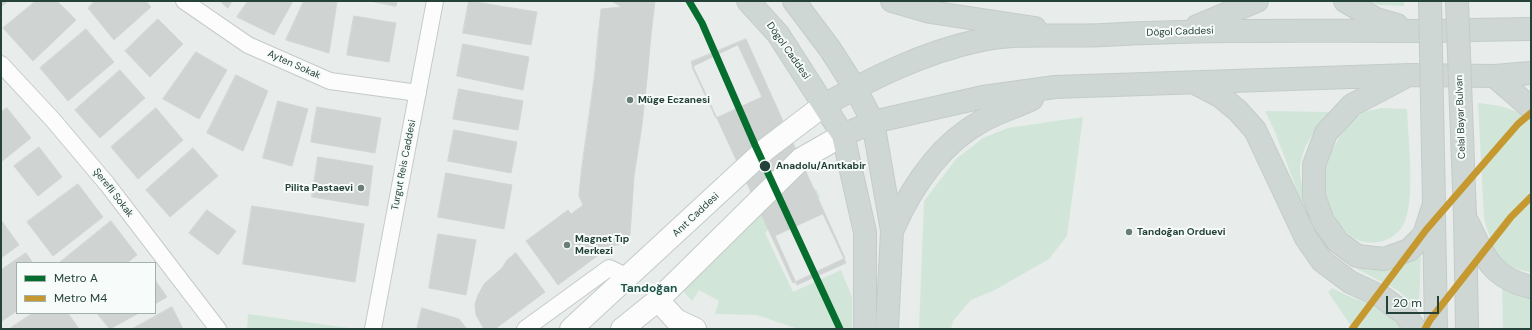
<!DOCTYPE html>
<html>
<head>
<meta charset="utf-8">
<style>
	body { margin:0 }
	#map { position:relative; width:1532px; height:330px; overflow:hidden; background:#e8edeb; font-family:"DM Sans",sans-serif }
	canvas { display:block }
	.frame { position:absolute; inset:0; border:2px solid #24423a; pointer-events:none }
	.legend { position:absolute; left:16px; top:262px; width:140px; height:52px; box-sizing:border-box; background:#f7fbf9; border:1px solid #a3b1ad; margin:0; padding:5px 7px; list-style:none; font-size:12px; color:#24423a }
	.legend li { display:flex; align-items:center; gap:8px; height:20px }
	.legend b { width:20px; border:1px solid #a3b1ad }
	.scale { position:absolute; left:1386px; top:296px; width:53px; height:18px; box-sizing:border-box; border:2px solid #24423a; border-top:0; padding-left:5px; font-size:12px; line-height:14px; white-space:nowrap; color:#24423a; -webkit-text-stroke:3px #f7fbf9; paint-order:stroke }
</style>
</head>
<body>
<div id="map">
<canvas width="1532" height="330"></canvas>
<div class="frame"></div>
<ul class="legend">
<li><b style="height:5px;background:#056d2e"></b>Metro A</li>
<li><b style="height:5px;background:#c59930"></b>Metro M4</li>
</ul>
<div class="scale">20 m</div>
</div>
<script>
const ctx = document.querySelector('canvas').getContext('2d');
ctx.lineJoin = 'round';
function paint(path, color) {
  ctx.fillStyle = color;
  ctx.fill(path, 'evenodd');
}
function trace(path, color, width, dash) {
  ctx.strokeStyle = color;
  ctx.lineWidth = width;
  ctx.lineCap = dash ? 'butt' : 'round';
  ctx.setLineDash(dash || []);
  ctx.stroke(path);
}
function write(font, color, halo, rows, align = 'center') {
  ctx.font = font + ' "DM Sans",sans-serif';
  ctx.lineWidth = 4;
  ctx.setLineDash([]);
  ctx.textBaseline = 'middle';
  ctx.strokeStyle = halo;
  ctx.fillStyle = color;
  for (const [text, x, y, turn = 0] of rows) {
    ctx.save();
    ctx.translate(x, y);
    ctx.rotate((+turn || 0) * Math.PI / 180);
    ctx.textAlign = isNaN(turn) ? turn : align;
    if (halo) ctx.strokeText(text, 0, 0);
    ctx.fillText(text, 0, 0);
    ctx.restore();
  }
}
paint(new Path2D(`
	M1364 1H1404V6L1378 5Z
	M1478 103C1498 105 1514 108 1531 120V272L1516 269 1504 263 1494 251 1484 219Z
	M1381 108 1407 109C1408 139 1415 191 1406 218 1403 229 1394 238 1383 241 1345 252 1322 206 1325 173 1328 152 1345 124 1363 113 1368 110 1375 110 1381 108Z
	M1265 111 1329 112C1316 129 1299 149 1300 173 1301 184 1305 196 1307 207L1304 209 1275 132Z
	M1083 117 1067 236 1049 259 995 290 971 300 953 321 951 329H919L924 201 956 159 983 138 1008 128Z
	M798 183 817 190 820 198 771 227 765 233 793 292 841 270 852 297V329H798L757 315 715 314 719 301 699 290 692 301 683 291 782 191Z
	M1421 254 1419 308 1397 290 1357 269 1359 266C1387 268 1395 269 1421 254Z
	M1502 284 1531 292V329H1503Z
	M1332 288C1357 302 1384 305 1402 329H1353L1328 292Z
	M248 314 356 329H247Z`), '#d1e6d8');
const building = new Path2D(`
	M1 1H8L1 7Z
	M36 1H57L76 20 33 61 3 28Z
	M95 1H146L151 7 114 40 88 8Z
	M220 1H232L228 8Z
	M248 1H293L274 35 237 17Z
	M304 1 337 2 329 53 286 40Z
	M370 1H397L396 6Z
	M469 1 537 12 531 45 463 33Z
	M612 1H655L651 35 599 30 601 9 621 7Z
	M354 16 396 23 389 62 347 55Z
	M158 19 183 44 150 77 125 51Z
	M86 29 114 62 68 101 40 68Z
	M599 30 651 35 647 79 595 74Z
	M746 39 845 258 793 283 691 62Z
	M463 44 529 57 523 90 457 76Z
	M738 45 762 97 716 118 692 67Z
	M196 52 227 70 199 119 163 99Z
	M120 70 145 98 100 138 75 110Z
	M595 74 647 79 642 125 589 118Z
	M236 75 268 91 243 151 207 133Z
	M459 89 523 101 518 130 453 119Z
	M278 101 308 109 292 166 263 158Z
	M317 107 381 118 375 153 311 142Z
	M7 108 31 138 1 162V112Z
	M156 108 183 140 138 179 111 147Z
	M589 118 642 125 634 176 582 168Z
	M454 130 517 142 511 173 448 161Z
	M39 147 62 177 38 196 14 166Z
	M193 148 218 176 170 217 146 190Z
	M318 157 373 166 368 206 312 197Z
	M582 168 634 176 630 235 619 244 608 248 578 209 583 205 579 196Z
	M446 173 512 185 504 229 438 217Z
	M78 184 103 217 53 256 27 222Z
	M252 206 284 211 275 269 243 264Z
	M578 209 608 248 558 285 526 241 568 210 571 214Z
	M207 210 236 231 218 255 189 233Z
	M284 211 322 217 312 275 275 269Z
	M823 214 846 263 797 285 775 236Z
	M322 217 364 224 355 282 312 275Z
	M1 220 19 245 1 258Z
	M111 221 137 255 127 263H59Z
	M438 234 476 240 466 295 429 288Z
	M26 253 33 263H17V311L2 321 1 270Z
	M516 253 545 292 495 329H484L476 315 475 304 478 295 484 284 502 268 507 260Z
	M155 280 167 297 155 304Z
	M172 307 183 329H132Z
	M422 308 459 319 467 329H417Z
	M33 313H68L79 329H9Z
	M97 313H139L110 329Z`);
paint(building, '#cfd4d2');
trace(building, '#d1d6d4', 1);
const minor = new Path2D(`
	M184 1 248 45 330 81 418 93
	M1 64 53 120 107 184 218 329
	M373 329 435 1
	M525 329 609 268 628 277`);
const secondary = new Path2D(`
	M658 300 676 320 695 329
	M571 329 766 149 824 105
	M622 329 658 300 801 159 843 135`);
const primary = new Path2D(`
	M748 1 778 34 843 135 865 232V329
	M794 1 830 49 855 88 873 122 892 231 887 329
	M892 1 930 12 1035 28
	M1345 1 1376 19 1397 25
	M1197 26 1257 1
	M1494 76 1531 108
	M1405 77 1352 105 1326 133 1314 165V196L1323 221 1338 242 1357 256 1384 259 1409 250 1424 235 1434 204
	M1197 84 1220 96 1238 111 1255 130 1306 238 1322 261 1350 282 1382 297 1405 314 1415 329
	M824 105C873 78 922 53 977 41 1015 32 1064 37 1104 35 1209 29 1314 31 1419 31 1456 31 1494 29 1531 29
	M843 135 873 122 983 97 1055 87 1410 75 1494 76 1531 73
	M1434 215 1436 329
	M1465 216 1467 329
	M1468 223C1484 256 1491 278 1531 287
	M892 231C911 188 940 144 982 121 998 112 1016 107 1032 99`);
trace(minor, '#c5cac8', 18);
trace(secondary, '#c3cbc8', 24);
trace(primary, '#c3ccc9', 24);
trace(minor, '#fcfcfc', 16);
trace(secondary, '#fcfcfc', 22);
trace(primary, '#cfd7d5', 22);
const primaryBridge = new Path2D(`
	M1430 1 1434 204
	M1457 1 1465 216`);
trace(primaryBridge, '#c3ccc9', 24, []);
trace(primaryBridge, '#cfd7d5', 22);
trace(new Path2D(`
	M689 1 702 23 755 145 840 329`), '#056d2e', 7);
trace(new Path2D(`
	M1352 329 1426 230 1518 124 1531 113
	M1425 329 1430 320 1511 217 1531 197`), '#c59930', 7);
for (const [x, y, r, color] of [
	[630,100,4,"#697e78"],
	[765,166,6,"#24423a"],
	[361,188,4,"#697e78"],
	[1129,232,4,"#697e78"],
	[567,245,4,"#697e78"]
]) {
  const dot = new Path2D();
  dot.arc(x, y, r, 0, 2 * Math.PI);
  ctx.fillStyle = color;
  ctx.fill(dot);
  trace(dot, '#f7fbf9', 1.5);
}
write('10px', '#24423a', '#f7fbf9', [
	["Dögol Caddesi",1180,32,-2],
	["Dögol Caddesi",788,51,55],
	["Ayten Sokak",294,65,24],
	["Celal Bayar Bulvarı",1461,117,-92],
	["Turgut Reis Caddesi",404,165,-79],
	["Şerefli Sokak",113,193,52],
	["Anıt Caddesi",696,215,-43]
]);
write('bold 10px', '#24423a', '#f7fbf9', [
	["Müge Eczanesi",638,100],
	["Pilita Pastaevi",353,188,"right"],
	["Tandoğan Orduevi",1137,232],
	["Magnet Tıp",575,239],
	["Merkezi",575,251]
], 'left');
write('bold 10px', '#24423a', '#f7fbf9', [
	["Anadolu/Anıtkabir",776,166]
], 'left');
write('bold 12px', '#1f5548', '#f7fbf9', [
	["Tandoğan",649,289]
]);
</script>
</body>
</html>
